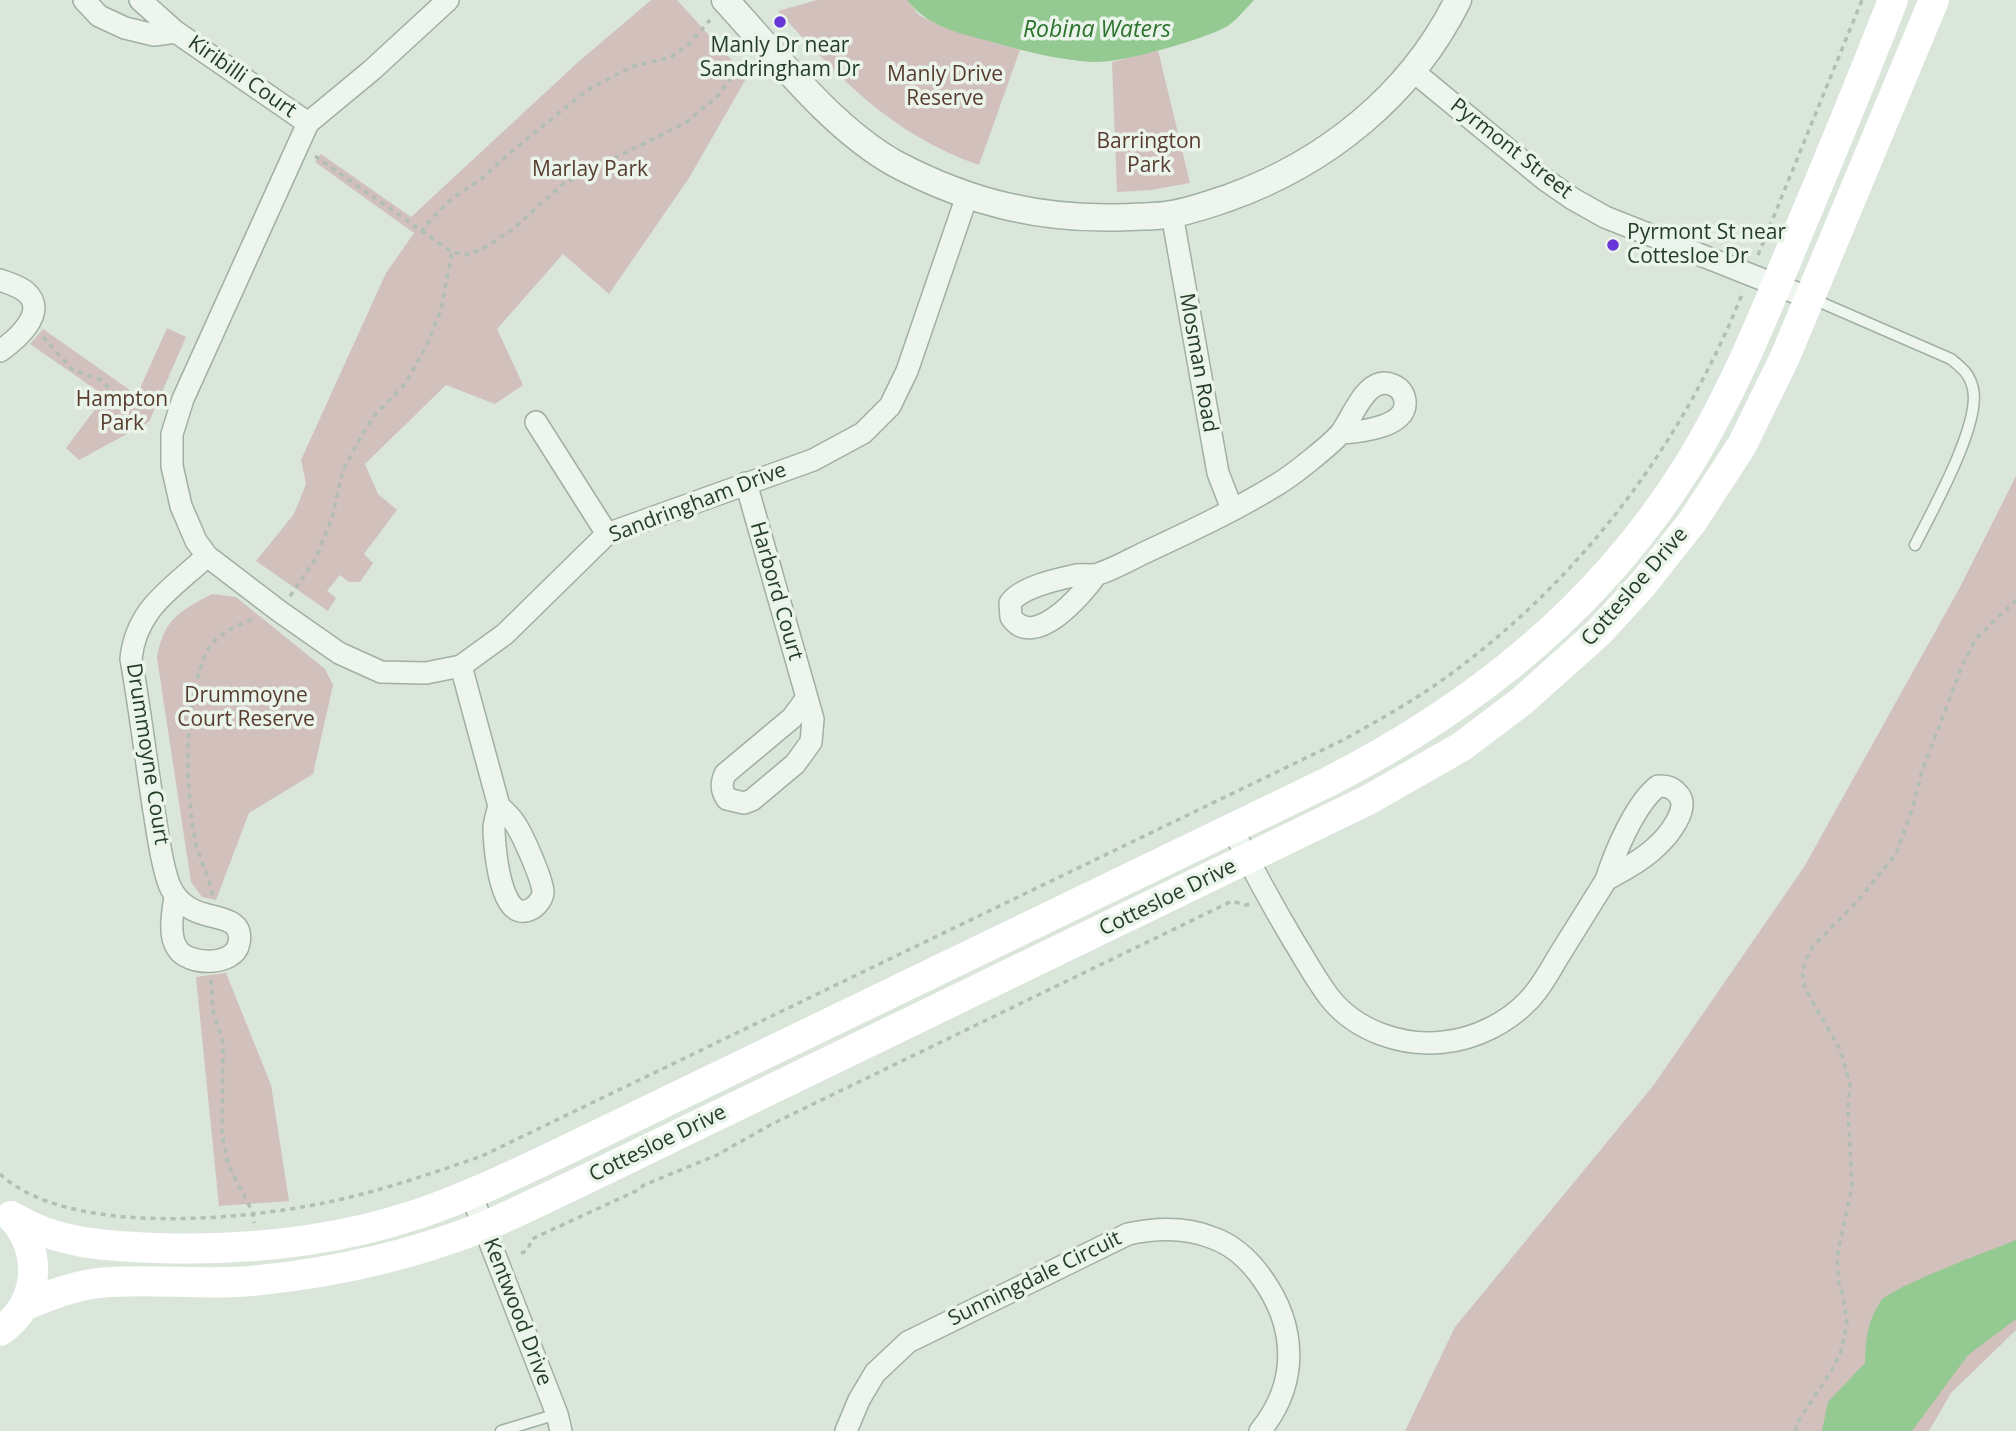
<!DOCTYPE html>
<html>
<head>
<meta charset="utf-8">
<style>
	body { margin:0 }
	canvas { display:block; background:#dbe6db }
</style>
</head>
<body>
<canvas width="2016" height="1431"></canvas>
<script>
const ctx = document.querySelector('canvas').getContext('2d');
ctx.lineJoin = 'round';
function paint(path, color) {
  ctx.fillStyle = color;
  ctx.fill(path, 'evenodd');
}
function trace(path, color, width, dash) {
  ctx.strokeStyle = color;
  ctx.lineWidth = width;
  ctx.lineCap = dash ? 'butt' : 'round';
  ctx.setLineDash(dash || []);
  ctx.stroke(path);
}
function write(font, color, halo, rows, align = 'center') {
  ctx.font = font + ' "Open Sans",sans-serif';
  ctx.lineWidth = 7;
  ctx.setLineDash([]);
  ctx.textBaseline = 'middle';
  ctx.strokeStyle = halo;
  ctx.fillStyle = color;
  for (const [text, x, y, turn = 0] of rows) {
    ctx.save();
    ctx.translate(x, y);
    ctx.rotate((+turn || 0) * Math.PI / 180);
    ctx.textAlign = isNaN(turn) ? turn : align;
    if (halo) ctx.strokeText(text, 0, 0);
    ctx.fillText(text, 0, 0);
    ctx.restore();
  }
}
paint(new Path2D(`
	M651 0H677L747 77 689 178 609 294 563 254 497 329 523 385 495 404 446 385 365 464 378 494 397 510 364 554 373 563 360 582H349L340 575 327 591 336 598 328 611 256 561 294 514 306 484 301 460 386 273 414 233 315 162 321 154 411 217 576 64Z
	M817 0H907L919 15 943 27 1020 50 979 165C890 134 840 78 778 11Z
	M1158 50 1190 183 1151 190 1117 192 1112 62Z
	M167 328 186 337 149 422 79 460 66 448 105 396 30 344 43 329 137 395Z
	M2016 476V1330L1951 1393 1929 1431H1405L1455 1327 1653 1086 1804 867 1959 589Z
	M212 594 236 597 325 669 333 685 313 774 249 813 216 900 202 897 191 882 157 658C164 619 178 612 212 594Z
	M226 973 271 1085 289 1201 219 1206 196 977Z`), '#d1c0bb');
paint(new Path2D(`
	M907 0H1254C1245 9 1234 24 1222 29 1197 41 1119 64 1092 62 1059 60 1024 51 992 42 959 33 928 27 907 0Z
	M2016 1240V1319L1968 1355 1912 1431H1822L1828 1402 1865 1363C1865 1341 1868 1319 1881 1301 1891 1287 1994 1249 2016 1240Z`), '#94c992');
const service = new Path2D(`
	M1813 299 1951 359C1962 368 1970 374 1973 389 1981 424 1932 511 1915 545
	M501 1431 557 1414`);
const minor = new Path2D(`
	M84 0 99 16 125 28 154 35 176 32
	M140 0 176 32 308 123
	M448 0 372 70 308 123 183 399 172 434V466L181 506 196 541 207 556 279 611 339 653 381 672 426 673 461 666 505 634 607 534 813 460 863 433 890 406 907 371 967 196
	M1413 71 1544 179 1573 199 1605 217 1809 298
	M1172 214 1218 473 1232 509
	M0 280C8 283 19 286 26 292 49 312 16 340 0 351
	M536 422 607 534
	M746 483 813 719 811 742 795 764 752 800 744 803 727 799C721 790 721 784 725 774L792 718 806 699
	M1096 575C1082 595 1034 651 1011 617L1010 603C1021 587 1058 579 1077 575 1084 574 1091 576 1098 574 1114 569 1131 559 1146 552 1191 531 1236 510 1278 484 1293 475 1328 447 1340 434 1352 420 1366 373 1393 385 1400 388 1404 393 1405 401 1408 427 1360 432 1341 433
	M461 666 499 806C504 811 510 816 514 822 522 833 542 878 543 892 543 898 537 906 531 909 500 926 494 845 494 827 495 820 497 813 499 806
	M1658 786C1667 786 1672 787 1678 794 1691 808 1668 836 1657 846 1643 860 1623 870 1606 880 1615 852 1635 804 1658 786Z
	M1232 828C1251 866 1271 903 1293 940 1305 959 1316 980 1330 998 1356 1031 1403 1047 1444 1042 1475 1039 1507 1023 1528 1001 1541 988 1549 972 1558 957 1574 931 1590 906 1606 880
	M175 896C173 911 168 935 177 948 187 966 235 967 239 943 244 919 219 919 204 914 188 910 175 899 169 884 161 862 158 835 154 811 146 761 140 709 131 659 136 608 173 588 207 556
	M471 1194 557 1414 561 1431
	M846 1431 859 1400 875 1373 908 1342 1128 1234C1156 1228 1186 1227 1213 1238 1233 1245 1250 1261 1262 1278 1297 1327 1299 1383 1260 1431`);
const tertiary = new Path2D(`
	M725 0C775 54 831 128 896 164 972 204 1045 221 1130 217 1144 216 1159 217 1172 214 1191 211 1210 204 1228 198 1326 163 1411 95 1458 0`);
trace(service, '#a0b0a1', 13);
trace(minor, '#a0b0a1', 24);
trace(tertiary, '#a0b0a1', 29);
trace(new Path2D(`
	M315 156 452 252 465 255 481 250 513 229 563 184 685 123 717 97 744 59
	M421 232 432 218 454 197 479 181 518 146 586 91 631 67 671 57 690 43 710 20
	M1758 255 1862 0
	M43 337 73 370 101 380 113 392 139 408 164 391
	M290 596 315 560 332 518 343 470 362 435 374 416 406 383 428 342 441 310 452 252
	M212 895C210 876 198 858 195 839 185 787 183 698 208 650 215 635 241 623 256 618
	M211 980 213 1011 223 1043 222 1134 228 1164 253 1213 254 1223
	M0 1174C68 1237 240 1220 324 1203 378 1192 430 1174 482 1156L1343 740C1379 720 1415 700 1448 676 1582 578 1682 445 1743 292
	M521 1253 527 1251 532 1239 536 1237 636 1191 644 1185 717 1155 772 1124 1232 901 1245 905 1251 904
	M1795 1431 1799 1420 1832 1370 1841 1351 1847 1324 1843 1295 1839 1284 1837 1257 1852 1186 1848 1111 1850 1084 1840 1049 1805 989 1802 970 1812 947 1856 903 1896 854 1912 810 1922 771 1964 661 1976 639 2016 600`), '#b1beb2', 3.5, [5, 5]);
trace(service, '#edf5ee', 10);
trace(minor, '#edf5ee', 21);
trace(tertiary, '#edf5ee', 26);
trace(new Path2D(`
	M13 1217C58 1244 105 1246 156 1248 244 1251 334 1242 418 1214 468 1197 516 1174 564 1151L1328 782C1473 708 1598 609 1686 469 1732 395 1764 316 1797 235 1830 157 1862 79 1893 0
	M24 1306C52 1294 81 1283 111 1282 161 1279 211 1286 261 1280 337 1272 412 1255 483 1227 516 1213 548 1197 580 1182L1368 800 1461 747 1522 701 1599 632 1643 584 1692 522 1742 445 1785 357 1934 0
	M0 1331C40 1304 44 1250 11 1216`), '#fff', 30);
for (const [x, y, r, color] of [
	[780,22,7,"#6835d6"],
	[1613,245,7,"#6835d6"]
]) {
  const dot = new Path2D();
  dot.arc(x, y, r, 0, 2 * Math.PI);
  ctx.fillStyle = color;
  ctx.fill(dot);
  trace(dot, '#eaf4ea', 2.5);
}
write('21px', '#243d27', '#eaf4ea', [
	["Manly Dr near",780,46],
	["Sandringham Dr",780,70],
	["Pyrmont St near",1627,233,"left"],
	["Cottesloe Dr",1627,257,"left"]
]);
write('21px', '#593c30', '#eaf4ea', [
	["Manly Drive",945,75],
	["Reserve",945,99],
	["Barrington",1149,142],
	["Park",1149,166],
	["Marlay Park",590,170],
	["Hampton",122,400],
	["Park",122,424],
	["Drummoyne",246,696],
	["Court Reserve",246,720]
]);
write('21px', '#243d27', '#eaf4ea', [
	["Kiribilli Court",242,77,35],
	["Pyrmont Street",1511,149,38],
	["Mosman Road",1198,363,80],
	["Sandringham Drive",698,503,-21],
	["Cottesloe Drive",1635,587,-49],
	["Harbord Court",776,591,74],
	["Drummoyne Court",147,754,81],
	["Cottesloe Drive",1168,898,-26],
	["Cottesloe Drive",658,1144,-26],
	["Sunningdale Circuit",1035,1279,-26],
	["Kentwood Drive",517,1312,69]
]);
write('italic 23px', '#2c732d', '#eaf4ea', [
	["Robina Waters",1097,30]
]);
</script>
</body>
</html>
